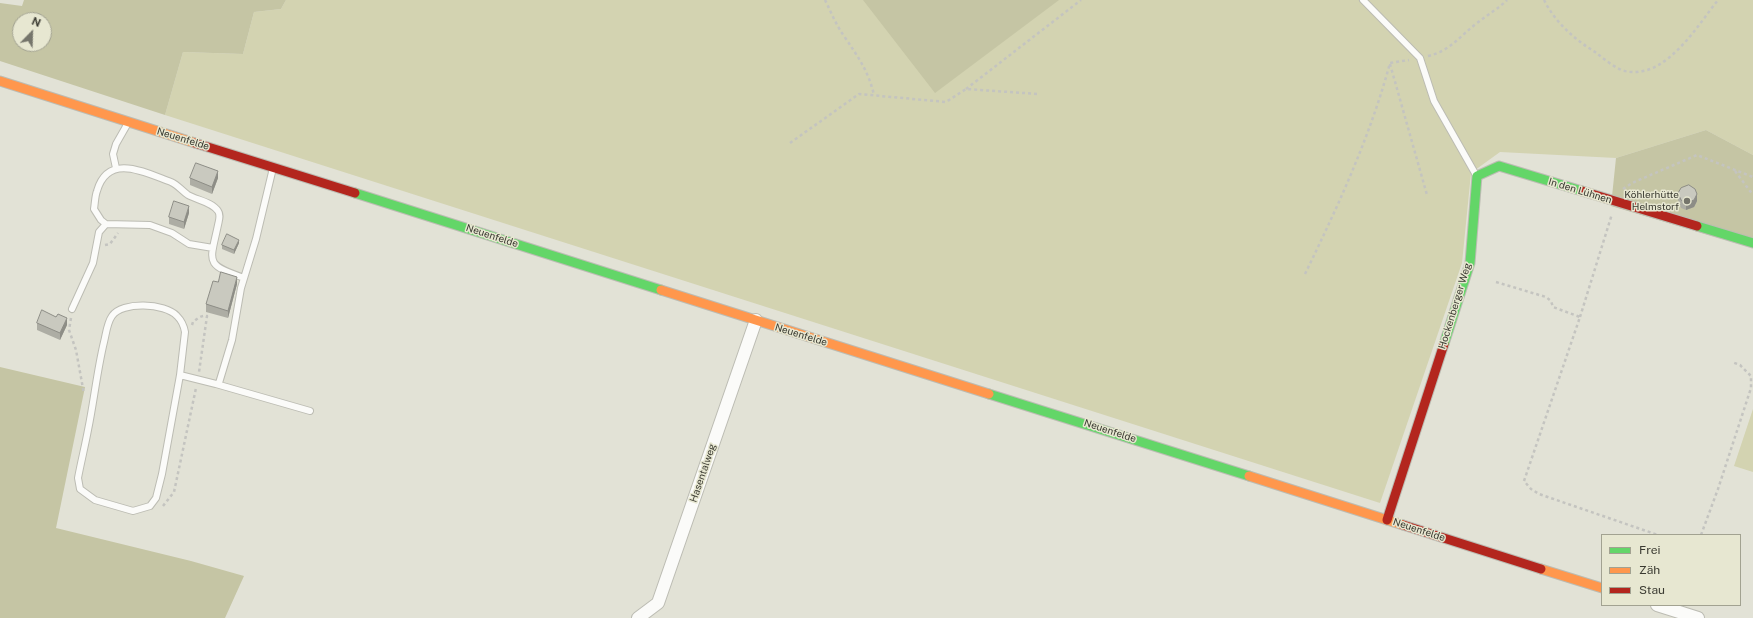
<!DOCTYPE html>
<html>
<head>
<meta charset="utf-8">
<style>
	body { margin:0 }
	#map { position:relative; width:1753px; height:618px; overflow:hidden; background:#e2e2d6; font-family:"Public Sans",sans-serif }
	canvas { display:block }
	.legend { position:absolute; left:1601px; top:534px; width:140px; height:72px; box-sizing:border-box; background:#e7e7d1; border:1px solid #a2a291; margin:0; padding:5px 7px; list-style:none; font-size:12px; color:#3a3a31 }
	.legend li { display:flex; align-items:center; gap:8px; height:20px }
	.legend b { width:20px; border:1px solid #a2a291 }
	.north { position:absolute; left:12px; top:12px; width:40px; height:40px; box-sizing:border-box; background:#e7e7d1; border:1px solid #a2a291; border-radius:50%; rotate:23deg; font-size:11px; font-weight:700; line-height:16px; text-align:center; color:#3a3a31 }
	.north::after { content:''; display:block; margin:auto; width:14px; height:18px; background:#75756b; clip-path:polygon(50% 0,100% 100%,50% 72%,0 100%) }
</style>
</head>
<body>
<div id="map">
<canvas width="1753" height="618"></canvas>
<ul class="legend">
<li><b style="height:5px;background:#63d668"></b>Frei</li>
<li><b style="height:5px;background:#ff974d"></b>Zäh</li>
<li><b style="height:5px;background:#b3261e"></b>Stau</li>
</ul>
<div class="north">N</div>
</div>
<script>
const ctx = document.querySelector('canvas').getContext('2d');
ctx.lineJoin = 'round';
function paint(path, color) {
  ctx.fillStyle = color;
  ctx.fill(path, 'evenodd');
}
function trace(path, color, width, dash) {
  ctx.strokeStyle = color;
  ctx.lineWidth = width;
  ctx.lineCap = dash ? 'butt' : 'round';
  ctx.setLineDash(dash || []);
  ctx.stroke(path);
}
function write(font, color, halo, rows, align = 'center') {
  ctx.font = font + ' "Public Sans",sans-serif';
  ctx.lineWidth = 3;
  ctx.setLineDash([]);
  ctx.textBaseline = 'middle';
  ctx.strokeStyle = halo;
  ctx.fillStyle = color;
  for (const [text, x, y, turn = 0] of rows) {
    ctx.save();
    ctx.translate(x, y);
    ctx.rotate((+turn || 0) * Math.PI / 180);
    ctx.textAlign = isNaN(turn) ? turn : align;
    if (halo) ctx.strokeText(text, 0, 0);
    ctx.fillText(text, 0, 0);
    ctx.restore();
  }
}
paint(new Path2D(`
	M286 0H1753V155L1706 130 1616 158 1500 152 1471 173 1462 263 1380 503 165 115 183 52 243 54 254 12 281 9Z
	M1753 409V472L1734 466Z`), '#d3d3b1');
paint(new Path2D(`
	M24 0H286L281 9 254 12 243 54 183 52 165 115 0 61V3L22 6ZM20 20H44V44H20Z
	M863 0H1059L935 93Z
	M1706 130 1753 155V248L1611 206 1616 158Z
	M0 367 85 387 56 528 191 561 244 576 225 618H0Z`), '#c5c5a4');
const lane = new Path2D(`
	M1363 0 1420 58 1434 101 1476 175
	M116 168 113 154 116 144 128 123
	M213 248 189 244 172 233 150 225 106 224 101 220 94 209C95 203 95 196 97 191 108 152 146 173 171 182 178 185 182 191 188 195 197 200 212 202 218 211 221 215 219 220 218 225 210 263 204 264 244 278
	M72 309 93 263 99 232 106 224
	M180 375 162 474 156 498 150 506 133 511 95 500 80 489 78 478C81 462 85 446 88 430 94 401 97 371 104 342 106 334 107 323 112 316 122 301 165 303 177 316 181 320 184 326 185 332L180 375 216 384 219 383 232 340 241 288 256 239 273 168
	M216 384 310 411`);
const street = new Path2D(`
	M1657 605 1698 618
	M638 618 658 603 756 320`);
const fast = new Path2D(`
	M355 193 661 290
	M1697 226 1753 243
	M1444 344 1470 263 1477 176 1499 166 1582 191
	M989 394 1249 476`);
const slow = new Path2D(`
	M0 81 195 143
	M661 290 989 394
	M1249 476 1403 525
	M1541 569 1602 588`);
const jam = new Path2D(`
	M195 143 355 193
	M1582 191 1697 226
	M1387 520 1444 344
	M1403 525 1541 569`);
trace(lane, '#bcbcb3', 8);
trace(street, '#bcbcb3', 14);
trace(fast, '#bcbcb3', 11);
trace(slow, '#bcbcb3', 11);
trace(jam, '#bcbcb3', 11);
trace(new Path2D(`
	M825 0C831 12 836 25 844 36 858 57 868 70 874 95
	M1544 0C1555 22 1574 39 1595 52 1606 60 1618 72 1632 72 1669 74 1698 25 1718 0
	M1428 56C1450 51 1460 36 1477 23 1487 15 1498 9 1507 0
	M1390 64 1427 195
	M966 89 1081 0
	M790 143 859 94 946 102 966 89 1038 94
	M1735 171 1753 195
	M1623 189 1632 183 1697 155 1753 177
	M105 245 110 244 118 233
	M1305 274C1338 206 1370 137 1390 63L1409 60
	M1496 282 1546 297 1551 301 1553 307 1580 317 1524 481 1531 489 1539 494 1658 535
	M1580 317 1612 214
	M71 318 69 330 76 350 84 394
	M192 325 193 322C197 319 201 315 207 316L199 372
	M163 506 174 492 196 388
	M1701 535 1718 489 1751 388V376L1740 365 1732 362`), '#c4c4c0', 2.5, [3, 3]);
trace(lane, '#fbfbf9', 6);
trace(street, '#fbfbf9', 12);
trace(fast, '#63d668', 9);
trace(slow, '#ff974d', 9);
trace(jam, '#b3261e', 9);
paint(new Path2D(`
	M190 178H218L212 194 190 185Z
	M1678 193 1697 201 1694 207 1686 210 1681 208 1678 200Z
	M189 213 184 229 169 224V217Z
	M239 243 234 254 222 249V245Z
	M218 282 237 284 228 318 206 312V304Z
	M37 323 67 325 60 340 37 330Z`), '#adada4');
paint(new Path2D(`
	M218 171V178L212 194V187Z
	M1697 194V201L1694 207 1686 210V203Z
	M189 206V213L184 229V222Z
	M239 240V243L234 254V250Z
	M237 277V284L228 318V311Z
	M67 318V325L60 340V333Z`), '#8d8d86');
const building = new Path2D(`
	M196 163 218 171 212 187 190 178Z
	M1689 185 1695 189 1697 194 1694 200 1686 203 1681 200 1678 193 1681 188Z
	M174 201 189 206 184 222 169 217Z
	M227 234 239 240 234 250 222 245Z
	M221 272 237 277 228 311 206 304 213 281 218 282Z
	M42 310 56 317 58 314 67 318 60 333 37 323Z`);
paint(building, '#c9c9bf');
trace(building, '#8d8d86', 1);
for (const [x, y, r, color] of [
	[1687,201,4,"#75756b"]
]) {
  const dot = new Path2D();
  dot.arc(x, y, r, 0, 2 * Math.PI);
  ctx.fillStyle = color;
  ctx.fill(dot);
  trace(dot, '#e7e7d1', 1.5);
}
write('10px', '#3a3a31', '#e7e7d1', [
	["Neuenfelde",183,139,17],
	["In den Lühnen",1580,191,17],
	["Neuenfelde",492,236,18],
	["Hockenberger Weg",1455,306,-73],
	["Neuenfelde",801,335,17],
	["Neuenfelde",1110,431,18],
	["Hasentalweg",703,473,-71],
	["Neuenfelde",1419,530,18]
]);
write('10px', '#3a3a31', '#e7e7d1', [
	["Köhlerhütte",1679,195],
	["Helmstorf",1679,207]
], 'right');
</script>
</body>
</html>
